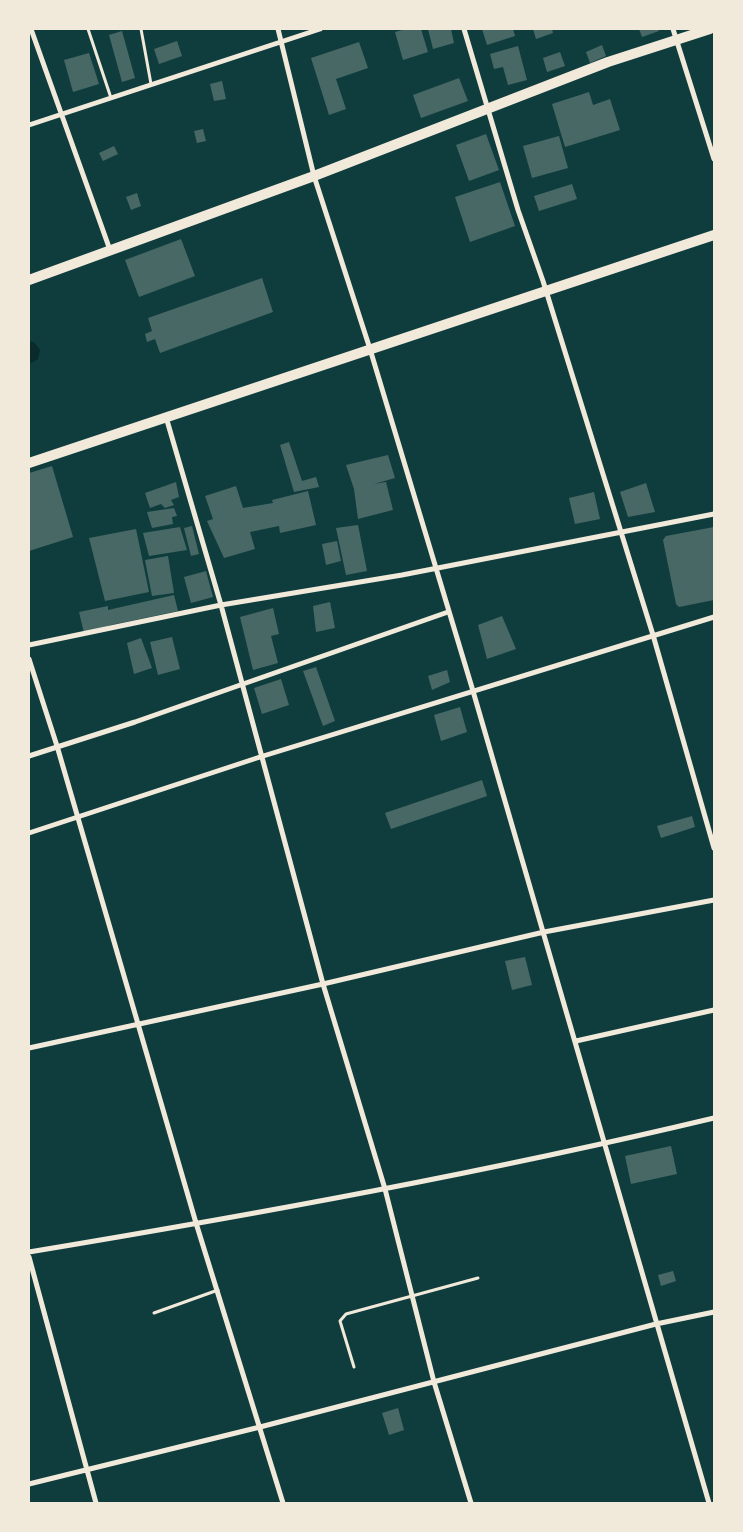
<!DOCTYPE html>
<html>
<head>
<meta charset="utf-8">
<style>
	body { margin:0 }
	#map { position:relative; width:743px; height:1532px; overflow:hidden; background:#0f3d3e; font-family:"Exo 2",sans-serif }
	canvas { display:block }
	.frame { position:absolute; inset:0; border:30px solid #f1e9da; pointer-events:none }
</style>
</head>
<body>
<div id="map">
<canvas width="743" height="1532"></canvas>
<div class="frame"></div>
</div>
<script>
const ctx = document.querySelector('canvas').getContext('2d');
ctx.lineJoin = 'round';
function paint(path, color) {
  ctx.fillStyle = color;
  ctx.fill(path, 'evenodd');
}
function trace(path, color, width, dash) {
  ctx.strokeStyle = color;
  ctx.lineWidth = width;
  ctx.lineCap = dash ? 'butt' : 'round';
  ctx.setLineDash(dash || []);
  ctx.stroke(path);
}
paint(new Path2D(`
	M29 341 35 343 40 350 38 359 29 364Z`), '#0a2a2b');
paint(new Path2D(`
	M406 29H421L428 52 403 60 395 32Z
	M428 29H451L454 43 433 49Z
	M482 29H513L515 36 487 45Z
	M533 29H552L553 33 536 39Z
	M639 29H658L659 31 642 37Z
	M122 31 135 78 122 82 109 35Z
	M177 41 182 56 159 64 154 49Z
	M359 42 368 68 336 79 346 109 329 115 311 58Z
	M602 45 606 56 590 63 586 52Z
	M518 46 527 80 508 85 503 67 494 69 490 54Z
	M560 52 565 66 547 72 543 58Z
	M89 53 99 84 73 92 64 60Z
	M459 78 468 101 421 118 413 95Z
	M222 81 226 99 214 101 210 84Z
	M589 92 593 105 610 99 620 130 565 147 552 104Z
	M203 129 206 141 197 143 194 131Z
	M486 134 499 170 469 181 456 145Z
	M559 136 568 168 532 178 523 146Z
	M114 146 118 154 103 161 99 153Z
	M500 182 515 226 470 242 455 197Z
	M572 184 577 199 539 211 534 196Z
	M137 193 141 206 131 210 126 197Z
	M181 239 195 276 139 297 125 260Z
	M262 278 273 312 160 353 155 339 147 342 145 334 152 331 148 318Z
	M289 442 302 481 316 477 319 487 294 492 280 445Z
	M388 455 395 478 374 484 386 482 393 510 358 519 354 489 346 465Z
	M52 466 73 537 29 551V473Z
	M176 482 179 497 171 500 174 505 165 508 161 504 150 508 145 493Z
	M646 483 655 512 628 517 620 492Z
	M236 486 243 508 273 503 272 500 308 491 316 525 280 533 279 526 250 532 255 549 224 558 207 521 213 519 205 496Z
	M594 492 600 519 575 524 569 498Z
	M174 508 177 516 172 517 173 524 152 528 147 512Z
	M358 525 367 571 346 575 336 528Z
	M192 526 199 554 191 556 184 528Z
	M180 527 187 550 149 556 143 533Z
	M714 527V600L679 607 676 604 663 540 666 536Z
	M136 529 149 592 105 601 89 538Z
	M337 541 341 561 326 565 322 544Z
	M168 556 174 593 152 596 145 560Z
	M206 571 213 597 191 603 184 577Z
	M174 595 178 611 111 625 84 633 79 612 108 606V610Z
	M330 602 335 628 316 632 313 606Z
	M273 608 279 634 271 636 278 663 253 670 240 617Z
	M502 616 516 649 487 659 478 625Z
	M172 637 180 669 158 675 150 642Z
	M141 638 152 668 134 674 127 643Z
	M316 667 335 721 323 726 303 671Z
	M447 670 450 682 432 690 428 676Z
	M281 679 289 705 262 714 254 688Z
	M460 707 467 732 441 741 434 715Z
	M482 780 487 796 391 829 385 813Z
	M692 816 695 827 661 838 657 826Z
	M525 957 532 985 512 990 505 961Z
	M671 1146 677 1174 631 1184 625 1156Z
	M673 1271 676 1281 661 1286 658 1275Z
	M398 1408 404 1430 389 1435 382 1413Z`), '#486865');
trace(new Path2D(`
	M88 29 111 98
	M141 29 151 84
	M154 1313 218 1290
	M354 1367 340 1321 346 1314 478 1278`), '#f1e9da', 3);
trace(new Path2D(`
	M31 29 110 250
	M278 29 314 176 370 349 473 691 709 1503
	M464 29 518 210 543 281 653 635 714 848
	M673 29 714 159
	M29 125 320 29
	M166 417 221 605 323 984 385 1189 434 1382 471 1503
	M29 645 221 605 402 575 714 514
	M29 659 57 746 196 1223 283 1503
	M29 756 135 722 448 612
	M29 833 260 757 714 617
	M576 1041 714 1010
	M29 1048 323 984 544 932 714 900
	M29 1252C258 1214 488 1172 714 1118
	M29 1257 96 1503
	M29 1484 260 1427 656 1324 714 1312`), '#f1e9da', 5);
trace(new Path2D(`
	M29 280 314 176 608 62 710 29
	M29 463 714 235`), '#f1e9da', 10);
</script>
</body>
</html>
